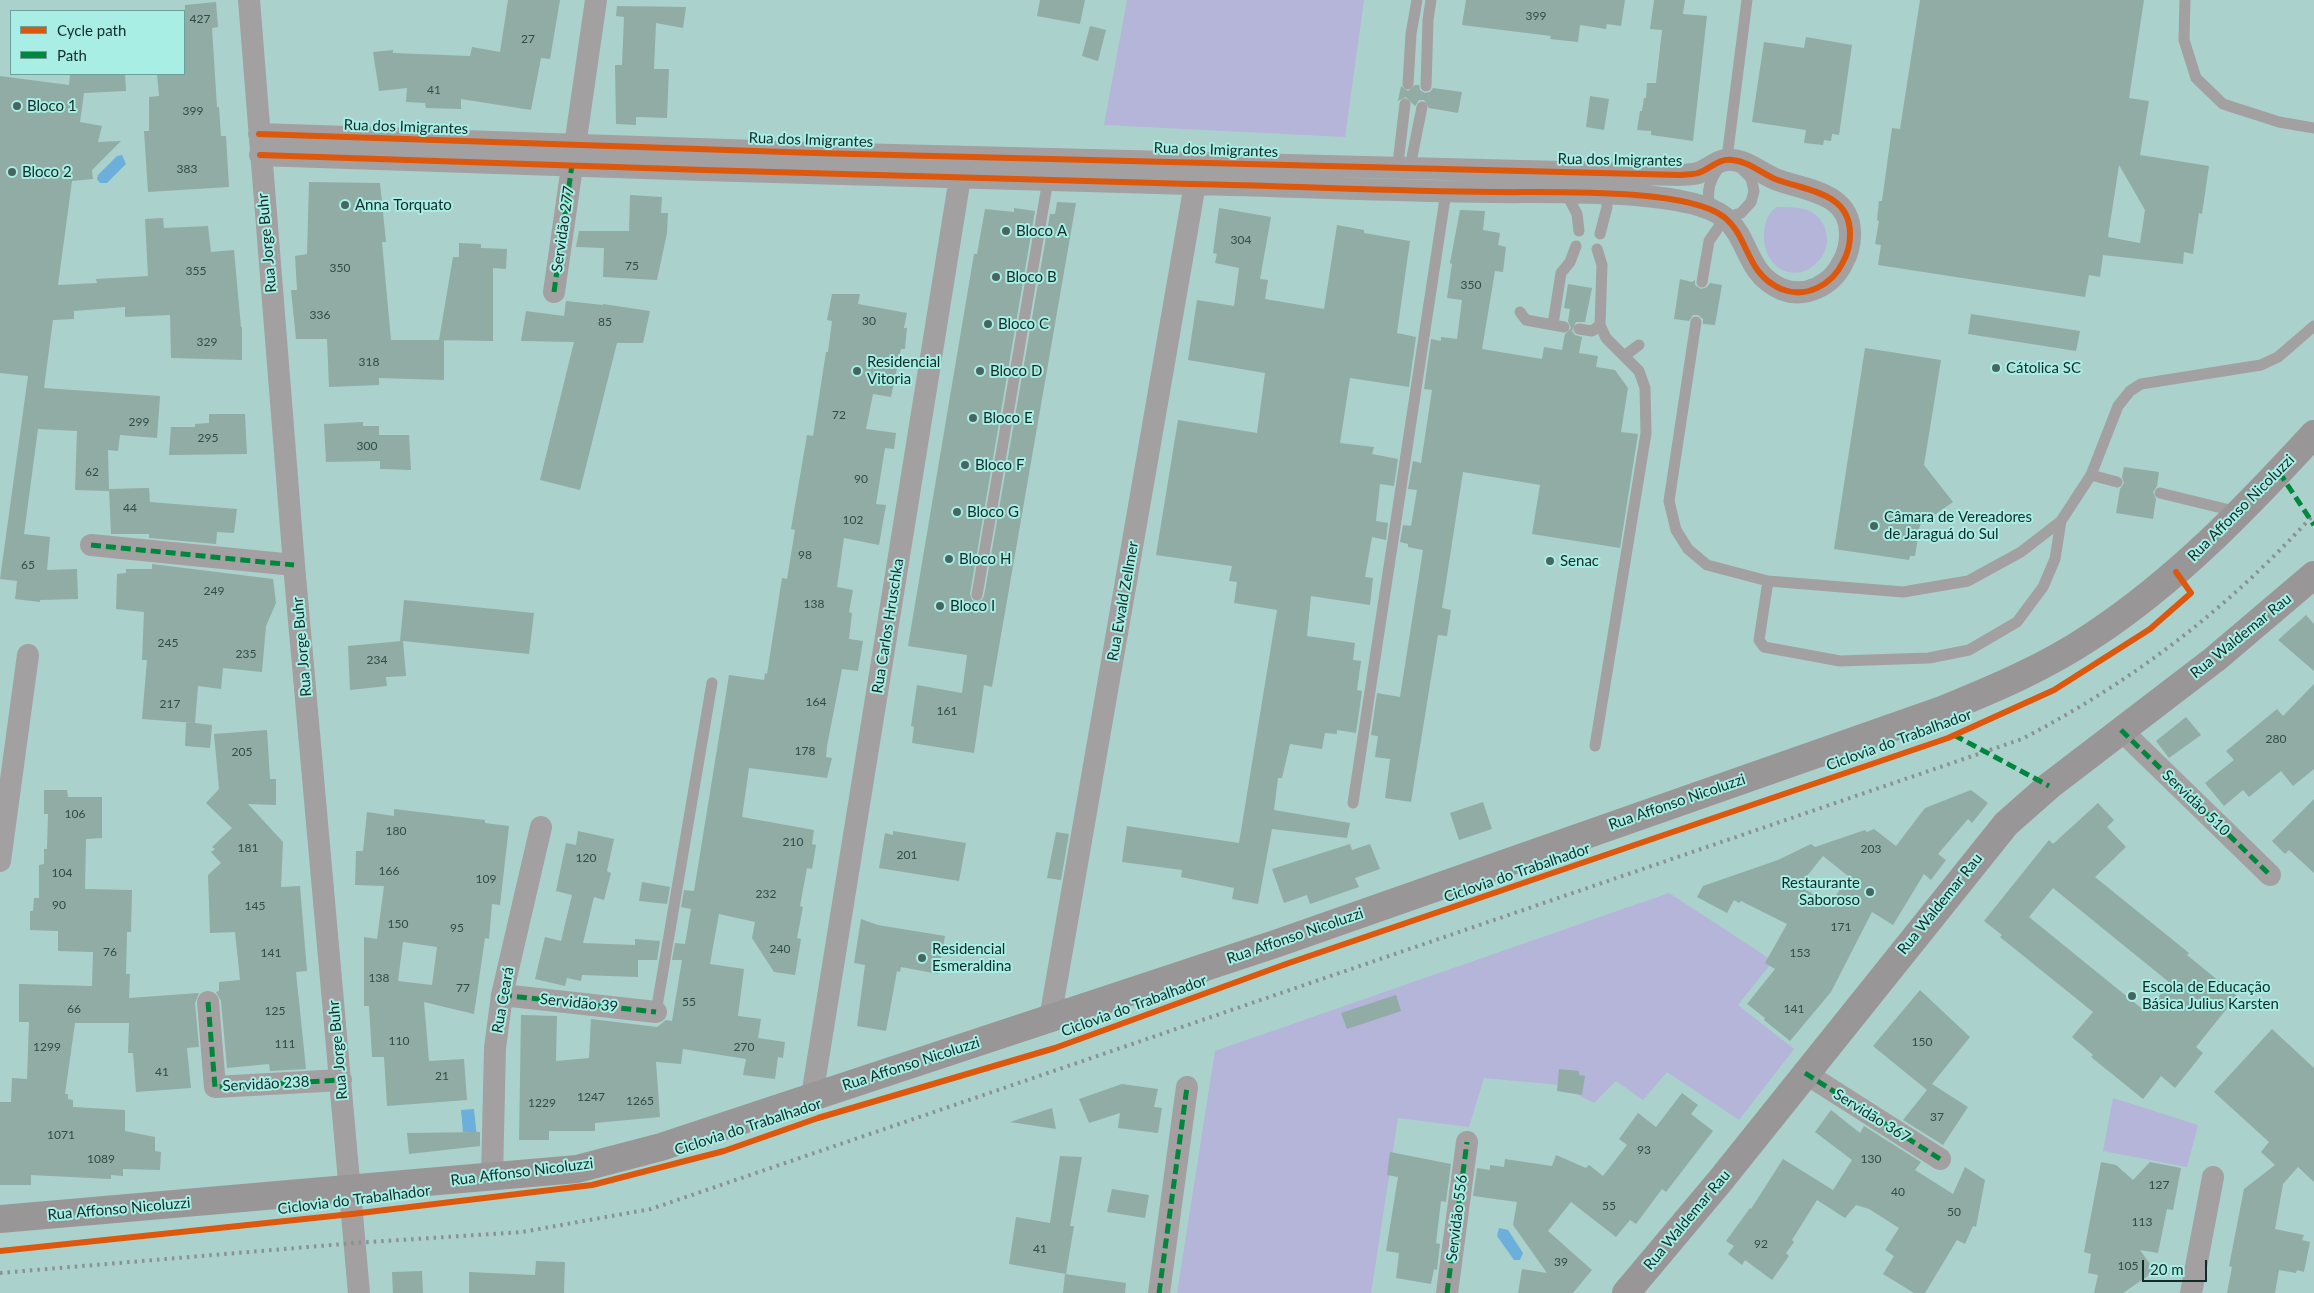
<!DOCTYPE html>
<html>
<head>
<meta charset="utf-8">
<style>
	body { margin:0 }
	#map { position:relative; width:2314px; height:1293px; overflow:hidden; background:#abd1cc; font-family:Lato,sans-serif }
	canvas { display:block }
	.legend { position:absolute; left:10px; top:10px; width:175px; height:65px; box-sizing:border-box; background:#a9eee5; border:1px solid #6ca09a; margin:0; padding:6px 9px; list-style:none; font-size:15px; color:#102c29 }
	.legend li { display:flex; align-items:center; gap:10px; height:25px }
	.legend b { width:25px; border:1px solid #6ca09a }
	.scale { position:absolute; left:2142px; top:1260px; width:65px; height:22px; box-sizing:border-box; border:2px solid #102c29; border-top:0; padding-left:6px; font-size:15px; line-height:18px; white-space:nowrap; color:#102c29; -webkit-text-stroke:4px #a9eee5; paint-order:stroke }
</style>
</head>
<body>
<div id="map">
<canvas width="2314" height="1293"></canvas>
<ul class="legend">
<li><b style="height:6px;background:#dd570d"></b>Cycle path</li>
<li><b style="height:6px;background:#00873e"></b>Path</li>
</ul>
<div class="scale">20 m</div>
</div>
<script>
const ctx = document.querySelector('canvas').getContext('2d');
ctx.lineJoin = 'round';
function paint(path, color) {
  ctx.fillStyle = color;
  ctx.fill(path, 'evenodd');
}
function trace(path, color, width, dash) {
  ctx.strokeStyle = color;
  ctx.lineWidth = width;
  ctx.lineCap = dash ? 'butt' : 'round';
  ctx.setLineDash(dash || []);
  ctx.stroke(path);
}
function write(font, color, halo, rows, align = 'center') {
  ctx.font = font + ' Lato,sans-serif';
  ctx.lineWidth = 4;
  ctx.setLineDash([]);
  ctx.textBaseline = 'middle';
  ctx.strokeStyle = halo;
  ctx.fillStyle = color;
  for (const [text, x, y, turn = 0] of rows) {
    ctx.save();
    ctx.translate(x, y);
    ctx.rotate((+turn || 0) * Math.PI / 180);
    ctx.textAlign = isNaN(turn) ? turn : align;
    if (halo) ctx.strokeText(text, 0, 0);
    ctx.fillText(text, 0, 0);
    ctx.restore();
  }
}
paint(new Path2D(`
	M1127 0H1364L1345 137 1104 125Z
	M1777 207C1785 207 1795 207 1804 209 1825 214 1834 241 1821 258 1796 290 1757 266 1765 226 1767 218 1770 211 1777 207Z
	M1669 893 1773 961 1738 1005 1794 1049 1739 1120 1667 1072 1643 1100 1616 1081 1594 1103 1560 1085 1484 1078 1469 1127 1398 1118 1371 1293H1177L1215 1051Z
	M2113 1098 2198 1125 2187 1167 2103 1151Z`), '#b5b4d9');
paint(new Path2D(`
	M122 155 126 164 107 183H100L97 179 98 175 117 156Z
	M474 1109 477 1138H470L469 1132H463L461 1110Z
	M1499 1228 1508 1230 1523 1253 1520 1260H1514L1497 1236Z`), '#6cafdb');
paint(new Path2D(`
	M508 0H560L550 59 541 58 531 110 461 99V109L426 108 425 103 406 102 407 88 379 91 373 52 393 50V53L470 56 472 47 500 52Z
	M1040 0H1085L1080 24 1037 16Z
	M1466 0H1625L1621 26 1607 24 1606 29 1580 25 1578 42 1550 39 1551 36 1462 25Z
	M1654 0H1685L1683 14 1707 16 1693 141 1651 135V131L1637 130 1640 111H1642L1644 98H1646L1647 83H1656L1662 30 1650 29Z
	M1920 0H2144L2129 98 2149 101 2140 155 2209 166 2202 214 2199 213 2193 254 2184 252 2183 264 2103 255 2100 277 2089 275 2085 297 1878 265 1881 245 1875 244 1879 221 1877 220 1879 201H1882L1892 128 1900 129ZM2119 165 2145 210 2140 243 2108 237Z
	M216 2 218 27 212 28 217 107H219L221 136H226L229 187 148 192 144 131H149V97L159 96 157 74H184L185 5Z
	M617 6 686 7 683 28 656 23 654 69H669L667 118 636 117V125L616 124 615 65H622L624 17 616 16Z
	M1090 26 1106 30 1098 61 1082 56Z
	M1806 37 1852 45 1839 135 1832 134 1831 141 1824 140 1823 145 1804 143 1806 130 1752 122 1764 42 1804 48Z
	M70 74H125L126 91 84 93 80 122 102 126 98 142 121 141 92 170 93 179 72 181 58 285 97 283 96 279 148 276 145 219 163 218 164 228 208 226 211 252 234 250 241 327H242V360L171 358 170 315 125 317V307L74 311V319L53 320 44 388 160 396 157 438 120 435 118 451 108 450 109 491 75 490 77 431 38 429 24 534 50 537 47 570 77 569 78 599 40 600V602L15 599 17 581 0 579 28 376 0 373V76L69 85Z
	M1415 85H1419L1420 90 1425 93 1430 92 1433 88 1462 92 1458 113 1429 108 1424 100H1419L1415 106 1406 97 1398 101 1401 86 1408 91Z
	M1590 96 1609 99 1604 130 1586 127Z
	M309 182 380 183 386 242H382L391 340H444V380L379 378V385L329 387 327 339H296L291 290H297L295 256 307 254Z
	M630 195 662 197 661 213H668L667 233 657 280 603 277 604 248 576 247 579 231H629Z
	M1057 202 1076 203 992 687 984 685 974 753 912 743 914 727 911 726 917 685 962 693 967 655 908 646 974 254H977L985 209 1014 212V208L1035 211 970 594 972 600 976 602 982 600 984 596 1050 214H1055Z
	M1219 208 1271 217 1260 279 1268 280 1265 299 1324 309 1337 225 1364 230V233L1410 241 1397 333 1416 337 1409 387 1350 378 1340 443 1374 447 1372 454 1398 459 1394 486 1380 484 1376 521 1388 523 1386 540 1372 537 1365 577 1373 578 1370 605 1311 596 1307 636 1355 643 1353 660 1361 661 1357 690 1362 691 1356 733 1337 730V734L1325 733 1322 749 1290 744 1282 778H1278L1274 810 1350 823 1347 838 1272 829 1258 904 1232 899 1234 888 1181 877 1182 870 1122 862 1127 826 1239 843 1277 610 1234 603 1237 582 1229 581 1232 566 1156 555 1178 420 1257 433 1265 373 1188 360 1197 300 1234 306 1239 268 1215 263 1217 254 1213 253Z
	M1460 210 1485 211 1483 230 1500 233 1498 245 1506 247 1503 272 1495 271 1482 349 1542 359 1544 347 1562 350 1565 334 1571 328 1568 321 1570 309 1564 308 1568 284 1592 288 1585 322H1576L1572 331 1575 335 1582 337 1579 353 1598 356 1596 367 1615 370 1628 388 1621 432 1638 434 1620 548 1532 534 1540 485 1463 472 1442 608 1451 610 1447 636 1438 635 1411 802 1385 798 1390 759 1375 757 1378 736 1371 735 1377 693 1400 697 1423 550 1408 547V544L1400 542 1403 525 1411 526 1417 490 1408 489 1413 461 1421 463 1432 390 1424 389 1431 339 1441 341V337L1457 339 1462 300 1447 298 1452 264 1450 263Z
	M459 243 481 244V248L507 249 506 269 493 268V341L439 340 453 257H459Z
	M1680 279 1692 282 1695 280V285L1701 289 1707 287 1710 283 1722 285 1715 325 1703 324V319L1698 315H1693L1689 321 1674 319Z
	M832 294H860L858 304 907 313 904 328H907L905 349H901L891 397 873 394 866 429 896 433 894 449 885 448 876 504 886 505 879 545 844 538 837 587 853 590 849 612 852 613 849 639 863 641 858 671 842 669 827 746 826 757 832 758 827 778 749 768 742 817 814 830 812 844 816 845 812 869 807 868 800 906 803 907 797 938 801 939 795 975 774 972 752 938 755 922 719 914 713 947 710 964 744 969 738 1016 761 1019 758 1038 785 1042 783 1058 778 1057 775 1079 743 1075 746 1059 683 1049 681 1064 656 1062 660 1117 595 1123V1131H549V1140H519L521 1015 557 1016 556 1061 589 1058 591 1019 657 1027 666 1020 672 1021 682 960H672L675 943 685 944 691 909 681 907 684 890 694 891 729 675 764 680 765 673 767 674 782 578 787 579 795 530 791 529 807 435 813 436 826 352H828L832 321 827 320Z
	M566 301 603 305V304L650 311 643 343H617L580 490 540 480 574 342 521 341 526 311 564 316Z
	M1971 314 2080 331 2076 351 1968 334Z
	M1865 348 1941 360 1924 465 1953 502 1920 525 1915 556H1910L1909 560 1834 549Z
	M209 414H245L247 454 169 455 171 427H195V424L209 423Z
	M363 422V426H379V435H409L411 470 380 469V461L326 462 324 424Z
	M2124 467 2159 472 2157 486 2153 492 2156 499 2153 519 2116 513 2120 489 2124 483 2122 477Z
	M149 488 150 502 237 509 234 533 217 532 216 544 149 538V534H111L109 489Z
	M152 564 273 579 276 603 266 626 262 672 223 668 221 689 198 686 195 723 142 719 147 660H142L144 612 116 609 117 574 126 573V569H152Z
	M404 600 534 613 529 654 403 641 406 676 386 677 387 686 350 690 348 646 402 641H400Z
	M2306 615 2314 624V671L2278 640Z
	M2314 684V769L2293 786 2281 771 2249 797 2243 790 2224 806 2205 783 2234 760 2226 751 2277 709 2283 716Z
	M2186 717 2201 735 2169 758 2156 741Z
	M186 722 212 725 210 748 185 746Z
	M267 730 270 779H276V805L248 804 283 842 281 887 300 886 307 971 296 972 306 1069 270 1071 269 1064 227 1068 221 1001 216 992 219 991V982L240 980 235 932 210 933 208 875 221 863 211 852 215 849 212 847 232 828 206 803 219 789 214 734Z
	M44 790H67L68 797H102V838L86 839 85 889 132 890 131 932H127L126 974H130L129 998 199 993 195 1003 199 1047 187 1048 191 1088 136 1092 133 1053H128L129 1023H75L65 1094H68V1099L73 1100V1107L125 1110V1131L155 1137V1151L161 1152 160 1170 123 1169V1176L111 1175V1179L31 1175V1185H0V1102H11L12 1078 27 1079 29 1022H19V984L92 986 93 952 58 951V931L30 930V911H33L34 898H39V865L44 864V849H47L48 814H44Z
	M1971 790 1988 803 1972 823 1968 819 1938 854 1946 860 1931 880 1924 874 1893 925 1872 912 1831 992 1790 1041 1764 1020 1765 1018 1747 1004 1775 969 1765 963 1787 924 1741 901 1739 903 1734 900 1727 913 1697 897 1703 886 1778 860 1811 844 1815 847 1865 830 1867 832 1874 829 1896 846 1925 808ZM1823 856 1848 876 1831 904 1799 886Z
	M2314 799V873L2289 850 2285 854 2272 841Z
	M1483 802 1492 829 1459 840 1450 813Z
	M2098 803 2114 820 2107 827 2126 847 2095 877 2189 953 2187 955 2237 996 2196 1047 2203 1053 2175 1088 2161 1076 2143 1099 2091 1057 2093 1055 2072 1037 2093 1012 2000 937 2002 935 1984 921 2049 840 2053 844ZM2053 888 2170 983 2146 1012 2029 917Z
	M394 809 485 820V823L509 826 500 905 492 904 489 939 485 938 474 1014 424 1002 429 1061 464 1059 467 1100 387 1106 384 1057H372L369 1006H364V937L377 939 384 886 355 885 356 851H363L367 812 394 816ZM403 942 437 947 432 985 398 981Z
	M578 831 614 839 607 871 611 873 604 900 594 897 583 943 635 945V939L660 941 657 960H638V977L582 975 581 981 567 978 565 986 535 979 545 937 561 941 572 895 556 891 566 843 576 845Z
	M893 831 966 843 959 881 879 868 885 833 893 835Z
	M1056 832 1069 834 1061 880 1047 878Z
	M1350 844 1352 850 1370 844 1380 869 1355 878 1359 887 1310 904 1307 895 1284 903 1272 869Z
	M642 882 670 887 667 904 639 901Z
	M861 919 878 925 945 936 938 974 901 967 900 972 897 971 886 1031 857 1026 865 965 854 963Z
	M1920 990 1970 1037 1932 1084 1968 1107 1943 1145 1903 1120 1927 1090 1873 1046Z
	M1396 995 1401 1011 1347 1029 1341 1013Z
	M2272 1029 2314 1068V1182L2298 1167 2283 1184 2275 1229 2304 1235 2302 1240 2310 1242 2304 1272 2297 1270 2296 1273 2279 1270 2275 1293H2227L2232 1267 2229 1266 2244 1189 2275 1165 2261 1152 2269 1142 2214 1092Z
	M1559 1069 1579 1071V1075L1585 1076 1582 1095 1557 1091Z
	M1122 1084 1158 1089 1154 1107 1162 1108 1158 1133 1118 1128 1120 1113 1089 1123 1079 1099Z
	M1682 1093 1698 1105 1691 1114 1713 1131 1666 1192 1662 1189 1636 1224 1630 1220 1616 1237 1571 1202 1548 1231 1592 1270 1573 1293H1518L1522 1269 1547 1273 1513 1225 1517 1202 1473 1196 1477 1168 1490 1170V1165L1504 1167 1505 1159 1552 1166 1556 1155 1586 1168 1589 1165 1603 1176 1627 1145 1619 1139 1638 1113 1656 1127Z
	M1052 1108 1056 1129 1010 1122Z
	M1831 1110 1860 1133 1864 1126 1921 1162 1915 1170 1953 1194 1965 1167 1985 1180 1976 1227 1973 1226 1965 1244 1957 1240 1925 1293H1914L1883 1274 1894 1256 1885 1250 1899 1228 1869 1209 1856 1205 1845 1218 1817 1200 1792 1240 1794 1242 1786 1253 1789 1256 1772 1280 1745 1260 1742 1265 1728 1254 1734 1246 1726 1241 1750 1208 1751 1209 1783 1159 1833 1190 1852 1160 1815 1132Z
	M480 1132V1146L409 1154 407 1133Z
	M1390 1152 1451 1164 1446 1202 1441 1201 1436 1243 1440 1244 1437 1270 1434 1269 1431 1284 1396 1278 1399 1253 1386 1251 1398 1177 1387 1175Z
	M1060 1156 1082 1157 1070 1226H1074L1066 1274 1009 1264 1016 1217 1050 1223Z
	M2101 1162 2116 1165 2133 1180 2150 1162 2181 1168 2173 1210 2167 1209 2158 1253 2140 1250 2155 1271 2123 1293H2094L2098 1275 2088 1273 2091 1254 2084 1252Z
	M1112 1189 1149 1195 1145 1218 1107 1212Z
	M536 1261 565 1262 564 1293H469V1272L535 1275Z
	M422 1271 423 1293H393L392 1272Z
	M1065 1274 1126 1283 1125 1293H1063Z`), '#90aca5');
trace(new Path2D(`
	M2185 0 2184 40 2196 78 2223 104 2279 122 2314 128
	M1408 84 1411 34 1417 0
	M1426 86 1428 20 1431 0
	M1397 172 1405 104
	M1409 172 1422 107
	M1566 193 1577 214 1579 231
	M1716 208 1709 201C1706 183 1715 172 1727 158L1747 0
	M1600 234 1607 207 1606 190
	M1702 282 1709 241 1725 218 1741 213 1751 202 1754 191 1751 178 1742 169
	M1520 312 1526 320 1564 327
	M1696 322 1669 501 1676 530 1688 549 1707 565 1768 581 1903 592 1968 581 2021 552 2061 521 2091 475 2118 406 2130 391 2141 384 2261 365 2278 357 2314 326
	M1553 324 1561 273 1570 262 1576 246
	M1579 329 1592 331 1600 325
	M1624 356 1639 345
	M2091 475 2117 482
	M2160 493 2238 512
	M1768 581 1759 640 1764 647 1840 661 1929 658 1969 650 2017 622 2043 587 2055 559 2061 521
	M977 595 1048 180
	M1595 746 1646 433 1645 388 1639 371 1606 338 1600 325 1602 265 1597 249
	M1353 803 1446 192
	M656 1012 712 683`), '#a2a0a1', 11);
trace(new Path2D(`
	M249 0 294 565 359 1293
	M259 134 815 153 1680 175C1686 174 1692 175 1698 173 1710 169 1719 158 1732 160 1748 161 1761 173 1775 179 1806 191 1851 192 1850 235 1850 245 1848 253 1843 262 1832 285 1806 299 1781 289 1745 273 1750 238 1724 217 1685 187 1544 193 1492 192 1392 191 1292 186 1191 184 881 176 570 166 260 155
	M554 292 596 0
	M91 545 294 565
	M2121 730 2270 875
	M0 861 28 655
	M502 995 656 1012
	M208 1002 215 1087 341 1080
	M1050 1019 1195 184
	M1805 1073 1940 1159
	M812 1096 962 165
	M492 1177 495 1048 502 995 541 827
	M1159 1293 1187 1087
	M1447 1293 1467 1142
	M2191 1293 2213 1177`), '#a2a0a1', 22);
trace(new Path2D(`
	M0 1219 577 1169 661 1147 1278 943 1942 710C1994 689 2046 667 2092 636 2176 581 2247 507 2314 434
	M1626 1293 1720 1181 2006 824 2049 786 2215 659 2314 575`), '#999697', 28);
trace(new Path2D(`
	M0 1273 355 1243 522 1232 651 1209 2022 739C2135 680 2229 608 2314 514`), '#8b9190', 4, [2.5, 5]);
trace(new Path2D(`
	M554 292 572 165
	M2279 472 2314 525
	M91 545 294 565
	M2121 730 2270 875
	M1954 735 2049 786
	M502 995 656 1012
	M208 1002 215 1087 341 1080
	M1805 1073 1940 1159
	M1159 1293 1187 1087
	M1447 1293 1467 1142`), '#00873e', 5, [10, 5]);
trace(new Path2D(`
	M259 134 815 153 1680 175C1686 174 1692 175 1698 173 1710 169 1719 158 1732 160 1748 161 1761 173 1775 179 1806 191 1851 192 1850 235 1850 245 1848 253 1843 262 1832 285 1806 299 1781 289 1745 273 1750 238 1724 217 1685 187 1544 193 1492 192 1392 191 1292 186 1191 184 881 176 570 166 260 155
	M0 1251 352 1214 592 1185 724 1151 818 1118 1055 1048 1286 964 1948 738 2054 690 2150 629 2191 593 2176 572`), '#dd570d', 6);
for (const [x, y, r, color] of [
	[17,106,5,"#466662"],
	[12,172,5,"#466662"],
	[345,205,5,"#466662"],
	[1006,231,5,"#466662"],
	[996,277,5,"#466662"],
	[988,324,5,"#466662"],
	[1996,368,5,"#466662"],
	[857,371,5,"#466662"],
	[980,371,5,"#466662"],
	[973,418,5,"#466662"],
	[965,465,5,"#466662"],
	[957,512,5,"#466662"],
	[1874,526,5,"#466662"],
	[949,559,5,"#466662"],
	[1550,561,5,"#466662"],
	[940,606,5,"#466662"],
	[1870,892,5,"#466662"],
	[922,958,5,"#466662"],
	[2132,996,5,"#466662"]
]) {
  const dot = new Path2D();
  dot.arc(x, y, r, 0, 2 * Math.PI);
  ctx.fillStyle = color;
  ctx.fill(dot);
  trace(dot, '#a9eee5', 2);
}
write('12px', '#304c48', null, [
	["399",1536,16],
	["427",200,19],
	["27",528,39],
	["41",434,90],
	["399",193,111],
	["383",187,169],
	["304",1241,240],
	["75",632,266],
	["350",340,268],
	["355",196,271],
	["350",1471,285],
	["336",320,315],
	["30",869,321],
	["85",605,322],
	["329",207,342],
	["318",369,362],
	["72",839,415],
	["299",139,422],
	["295",208,438],
	["300",367,446],
	["62",92,472],
	["90",861,479],
	["44",130,508],
	["102",853,520],
	["98",805,555],
	["65",28,565],
	["249",214,591],
	["138",814,604],
	["245",168,643],
	["235",246,654],
	["234",377,660],
	["164",816,702],
	["217",170,704],
	["161",947,711],
	["280",2276,739],
	["178",805,751],
	["205",242,752],
	["106",75,814],
	["180",396,831],
	["210",793,842],
	["181",248,848],
	["203",1871,849],
	["201",907,855],
	["120",586,858],
	["166",389,871],
	["104",62,873],
	["109",486,879],
	["232",766,894],
	["90",59,905],
	["145",255,906],
	["150",398,924],
	["171",1841,927],
	["95",457,928],
	["240",780,949],
	["76",110,952],
	["141",271,953],
	["153",1800,953],
	["138",379,978],
	["77",463,988],
	["55",689,1002],
	["66",74,1009],
	["141",1794,1009],
	["125",275,1011],
	["110",399,1041],
	["150",1922,1042],
	["111",285,1044],
	["1299",47,1047],
	["270",744,1047],
	["41",162,1072],
	["21",442,1076],
	["1247",591,1097],
	["1265",640,1101],
	["1229",542,1103],
	["37",1937,1117],
	["1071",61,1135],
	["93",1644,1150],
	["1089",101,1159],
	["130",1871,1159],
	["127",2159,1185],
	["40",1898,1192],
	["55",1609,1206],
	["50",1954,1212],
	["113",2142,1222],
	["92",1761,1244],
	["41",1040,1249],
	["39",1561,1262],
	["105",2128,1266]
]);
write('15px', '#102c29', '#a9eee5', [
	["Bloco 1",27,106],
	["Bloco 2",22,172],
	["Anna Torquato",355,205],
	["Bloco A",1016,231],
	["Bloco B",1006,277],
	["Bloco C",998,324],
	["Residencial",867,362],
	["Vitoria",867,379],
	["Cátolica SC",2006,368],
	["Bloco D",990,371],
	["Bloco E",983,418],
	["Bloco F",975,465],
	["Bloco G",967,512],
	["Câmara de Vereadores",1884,517],
	["de Jaraguá do Sul",1884,534],
	["Bloco H",959,559],
	["Senac",1560,561],
	["Bloco I",950,606],
	["Restaurante",1860,883,"right"],
	["Saboroso",1860,900,"right"],
	["Residencial",932,949],
	["Esmeraldina",932,966],
	["Escola de Educação",2142,987],
	["Básica Julius Karsten",2142,1004]
], 'left');
write('15px', '#102c29', '#a9eee5', [
	["Rua dos Imigrantes",406,127,2],
	["Rua dos Imigrantes",811,140,2],
	["Rua dos Imigrantes",1216,150,2],
	["Rua dos Imigrantes",1620,160,1],
	["Servidão 277",563,229,-82],
	["Rua Jorge Buhr",267,243,-95],
	["Rua Affonso Nicoluzzi",2241,508,-45],
	["Rua Ewald Zellmer",1123,601,-80],
	["Rua Carlos Hruschka",888,626,-81],
	["Rua Waldemar Rau",2241,636,-39],
	["Rua Jorge Buhr",302,647,-95],
	["Ciclovia do Trabalhador",1899,740,-20],
	["Rua Affonso Nicoluzzi",1677,802,-19],
	["Servidão 510",2196,803,44],
	["Ciclovia do Trabalhador",1517,873,-19],
	["Rua Waldemar Rau",1940,904,-51],
	["Rua Affonso Nicoluzzi",1295,936,-19],
	["Rua Ceará",503,1000,-80],
	["Servidão 39",579,1003,6],
	["Ciclovia do Trabalhador",1134,1006,-20],
	["Rua Jorge Buhr",338,1050,-95],
	["Rua Affonso Nicoluzzi",911,1064,-18],
	["Servidão 238",266,1084,-3],
	["Servidão 367",1872,1116,32],
	["Ciclovia do Trabalhador",748,1127,-18],
	["Rua Affonso Nicoluzzi",522,1172,-7],
	["Ciclovia do Trabalhador",354,1200,-7],
	["Rua Affonso Nicoluzzi",119,1209,-5],
	["Servidão 556",1457,1218,-83],
	["Rua Waldemar Rau",1687,1220,-50]
]);
</script>
</body>
</html>
